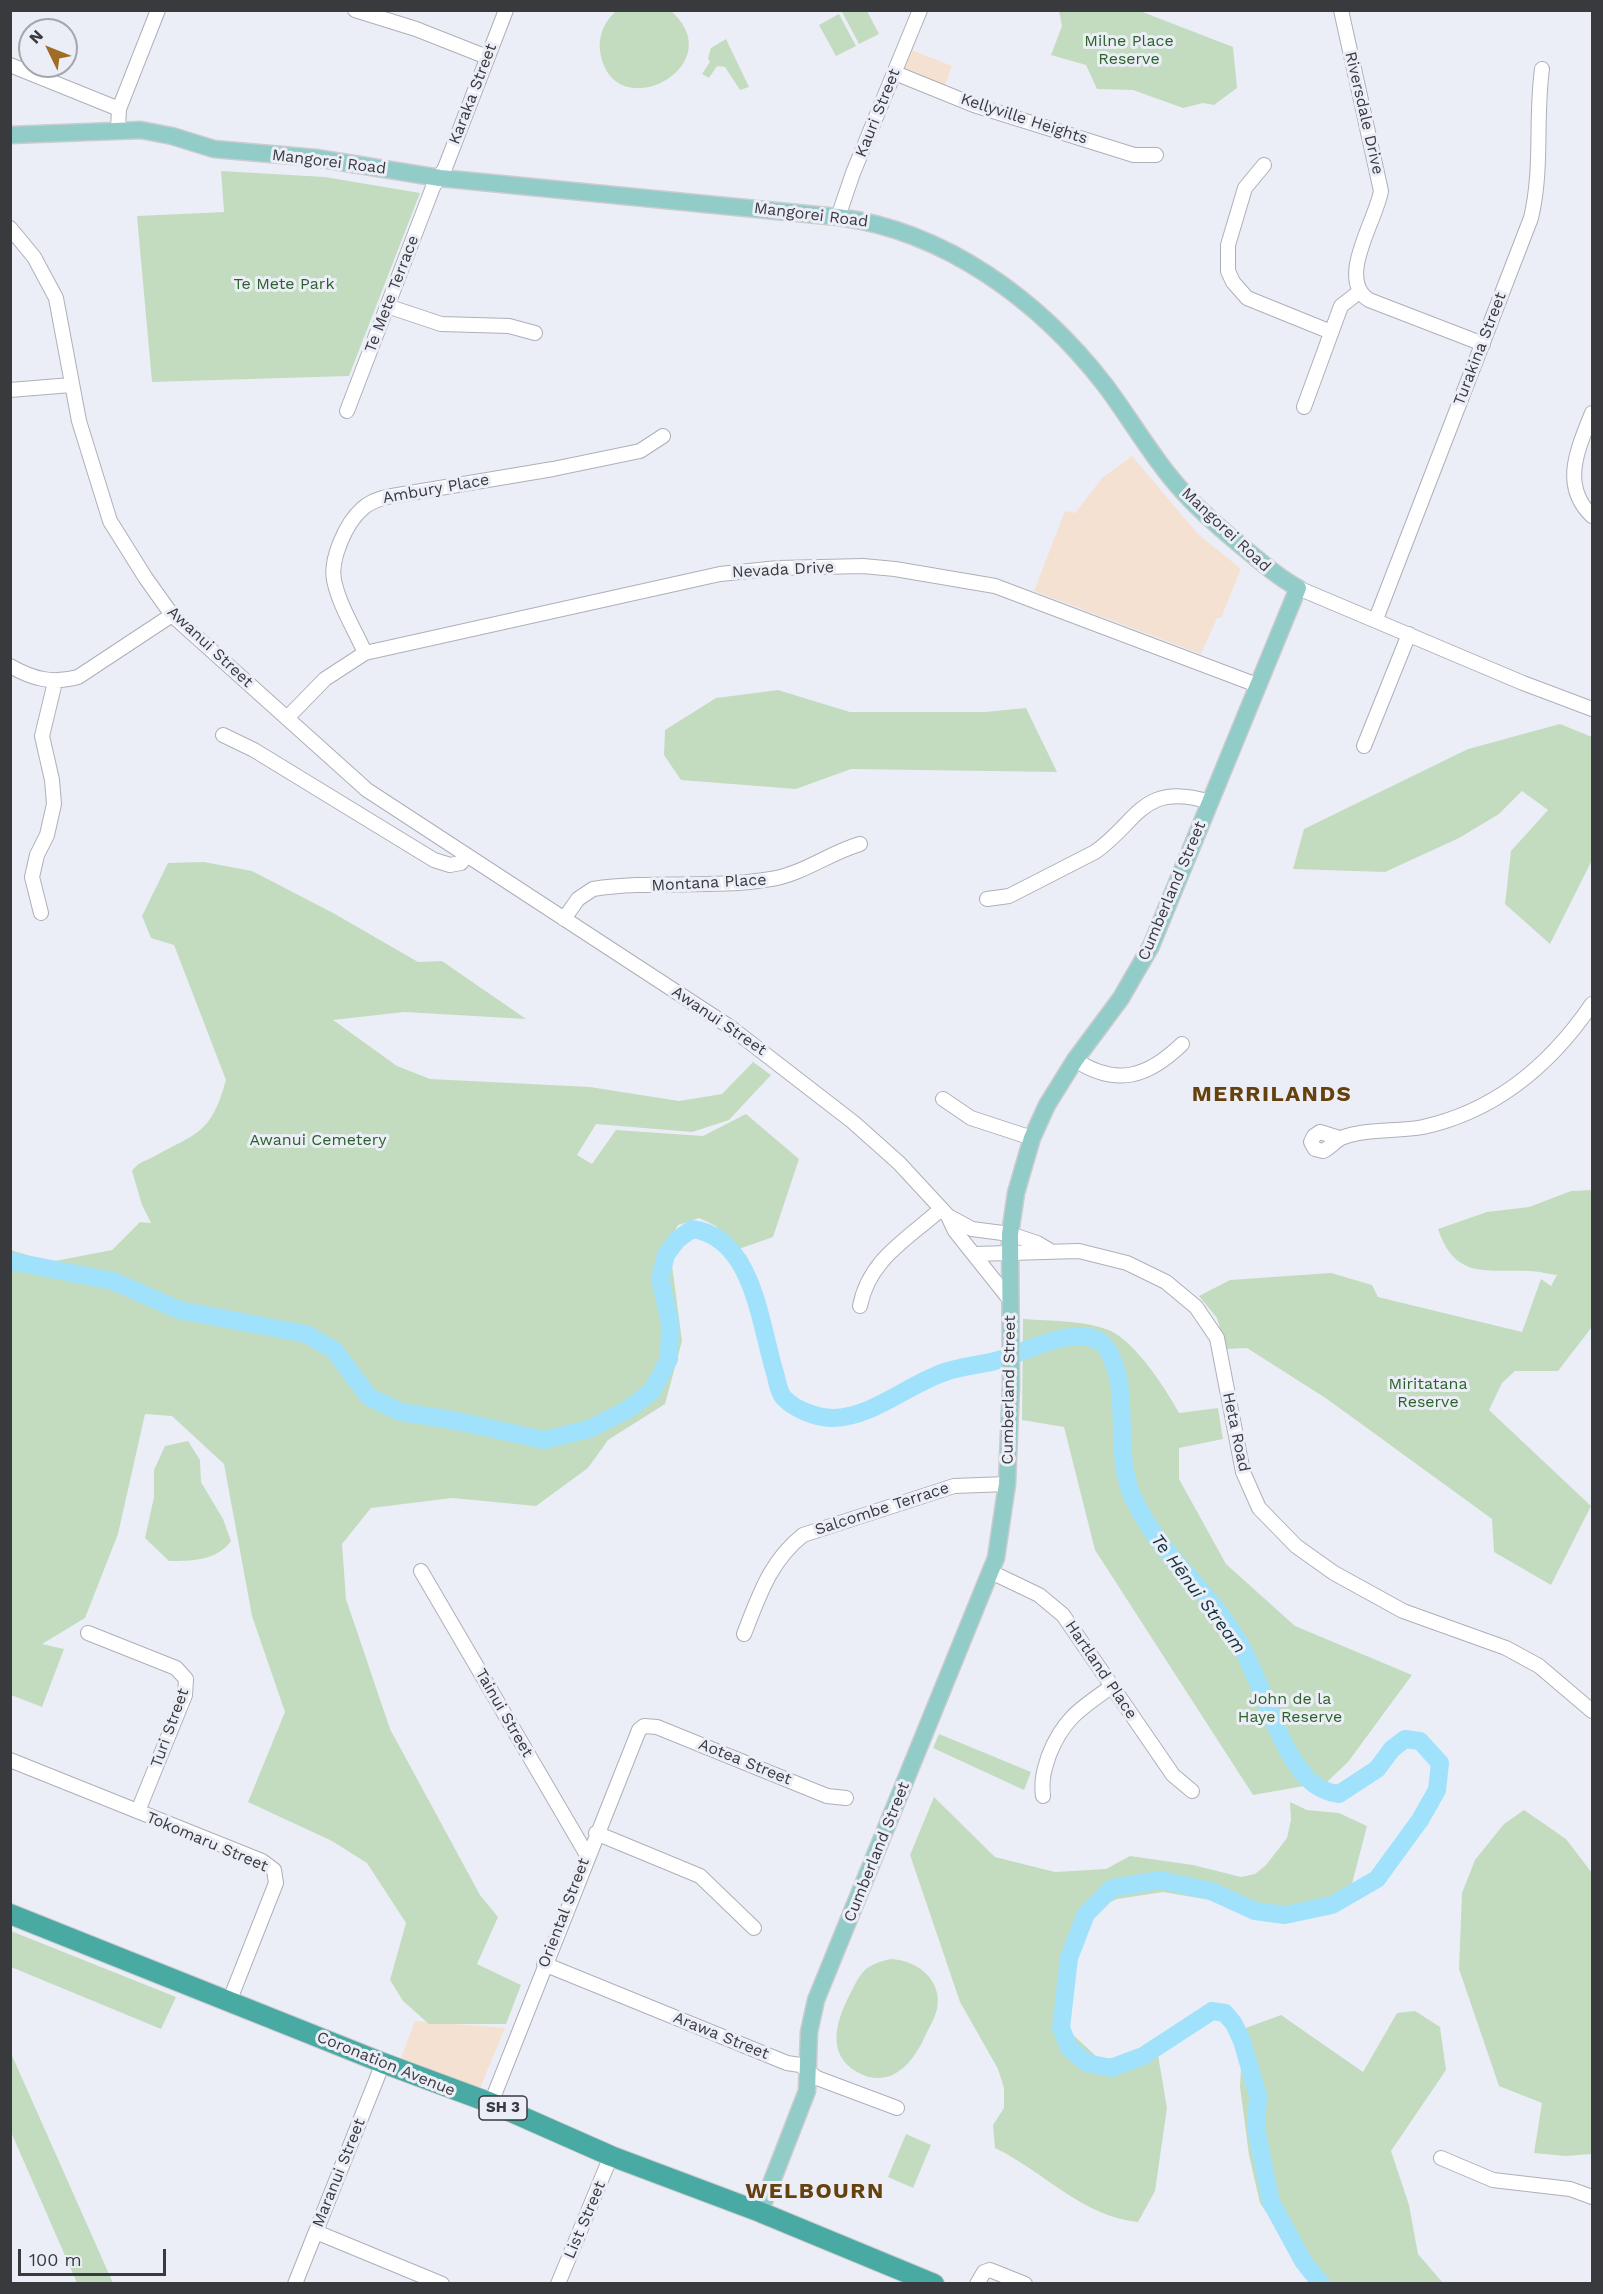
<!DOCTYPE html>
<html>
<head>
<meta charset="utf-8">
<style>
	body { margin:0 }
	#map { position:relative; width:1603px; height:2294px; overflow:hidden; background:#eceef7; font-family:"Work Sans",sans-serif }
	canvas { display:block }
	.frame { position:absolute; inset:0; border:12px solid #393a3e; pointer-events:none }
	.north { position:absolute; left:18px; top:18px; width:60px; height:60px; box-sizing:border-box; background:#eceef7; border:2px solid #a4a6ad; border-radius:50%; rotate:313deg; font-size:16px; font-weight:700; line-height:24px; text-align:center; color:#393a3e }
	.north::after { content:''; display:block; margin:auto; width:21px; height:27px; background:#a16d25; clip-path:polygon(50% 0,100% 100%,50% 72%,0 100%) }
	.scale { position:absolute; left:18px; top:2249px; width:148px; height:27px; box-sizing:border-box; border:3px solid #393a3e; border-top:0; padding-left:8px; font-size:18px; line-height:21px; white-space:nowrap; color:#393a3e; -webkit-text-stroke:4px #eceef7; paint-order:stroke }
</style>
</head>
<body>
<div id="map">
<canvas width="1603" height="2294"></canvas>
<div class="frame"></div>
<div class="north">N</div>
<div class="scale">100 m</div>
</div>
<script>
const ctx = document.querySelector('canvas').getContext('2d');
ctx.lineJoin = 'round';
function paint(path, color) {
  ctx.fillStyle = color;
  ctx.fill(path, 'evenodd');
}
function trace(path, color, width, dash) {
  ctx.strokeStyle = color;
  ctx.lineWidth = width;
  ctx.lineCap = dash ? 'butt' : 'round';
  ctx.setLineDash(dash || []);
  ctx.stroke(path);
}
function write(font, color, halo, rows, align = 'center') {
  ctx.font = font + ' "Work Sans",sans-serif';
  ctx.lineWidth = 6;
  ctx.setLineDash([]);
  ctx.textBaseline = 'middle';
  ctx.strokeStyle = halo;
  ctx.fillStyle = color;
  for (const [text, x, y, turn = 0] of rows) {
    ctx.save();
    ctx.translate(x, y);
    ctx.rotate((+turn || 0) * Math.PI / 180);
    ctx.textAlign = isNaN(turn) ? turn : align;
    if (halo) ctx.strokeText(text, 0, 0);
    ctx.fillText(text, 0, 0);
    ctx.restore();
  }
}
paint(new Path2D(`
	M912 50 952 66 942 93 901 76Z
	M1132 456 1197 533 1241 569 1221 618H1217L1201 654 1034 591 1065 511 1075 513 1102 478Z
	M415 2021 505 2028 477 2095 399 2063Z`), '#f4e1d1');
paint(new Path2D(`
	M846 10 867 11 879 34 859 44 842 12Z
	M616 11H671C734 67 611 130 600 51 598 35 605 21 616 11Z
	M1059 11H1140L1233 47 1237 88 1214 105 1203 103 1183 108 1133 90 1097 89 1086 65 1051 55 1062 26Z
	M839 14 856 46 836 56 819 25Z
	M726 39 749 87 740 90 725 67 717 66 709 78 702 74 710 62 708 58 711 48Z
	M221 171 325 177 420 193 349 376 152 382 137 216 224 212Z
	M778 690 850 712H985L1026 708 1057 772 851 769 796 789 681 780 664 755 665 730 716 698Z
	M1560 724 1592 737V860L1550 944 1505 904 1511 851 1548 810 1522 791 1499 814 1459 838 1385 872 1293 869 1304 829 1468 749Z
	M204 862 252 871 335 914 418 962 442 961 526 1019 404 1012 333 1020 397 1066 430 1079 590 1087 679 1101 722 1094 753 1062 771 1075 729 1120 692 1132 596 1124 577 1155 592 1164 616 1130 703 1136 746 1114 799 1159 773 1237 733 1251 716 1226 699 1218 678 1225 669 1242 682 1341 665 1404 608 1440 588 1468 536 1506 452 1498 371 1508 342 1544 346 1599 390 1729 480 1895 498 1917 477 1964 521 1985 506 2024H429L403 2001 390 1980 406 1923 367 1863 332 1841 248 1802 285 1712 252 1616 224 1464 172 1416 145 1414 118 1534 85 1618 42 1644 64 1649 42 1707 11 1695V1250L50 1262 112 1250 140 1222 151 1223 142 1205 132 1171C138 1162 146 1161 155 1156 199 1132 211 1133 226 1080L174 945 151 938 142 916 168 863Z
	M1592 1190V1327L1558 1371H1515L1502 1383 1489 1410 1591 1506 1551 1585 1494 1552 1492 1519 1327 1399 1247 1348 1226 1349 1217 1318 1199 1296 1230 1280 1331 1273 1372 1285 1378 1297 1522 1332 1541 1279 1551 1286 1557 1275C1548 1274 1538 1271 1529 1271 1486 1269 1455 1280 1438 1229L1487 1212 1529 1207 1571 1191Z
	M1023 1319C1051 1321 1085 1320 1111 1331 1136 1343 1166 1389 1179 1413L1218 1408 1223 1439 1179 1448V1479L1226 1564 1295 1626 1412 1675 1348 1762 1327 1782 1253 1795 1095 1550 1064 1427 1022 1420Z
	M188 1441 200 1460 201 1482 223 1519 231 1541C217 1561 191 1561 169 1561L145 1538 154 1497V1470L165 1446Z
	M939 1734 1031 1772 1024 1790 933 1748Z
	M934 1797 995 1857 1055 1872 1106 1869 1130 1856 1193 1865 1241 1877 1255 1874 1266 1865 1287 1838 1291 1820 1290 1802 1307 1810 1339 1813 1367 1826 1347 1903 1314 1908H1258L1163 1892 1117 1899 1093 1910 1080 1931 1071 1968 1067 2008 1070 2032 1099 2059 1158 2055 1167 2108 1155 2191 1138 2222C1083 2217 1043 2171 995 2148L993 2125 1004 2108V2088L998 2069 960 2002 910 1855Z
	M1524 1810 1566 1839 1592 1873V2154L1565 2156 1534 2153 1542 2103 1499 2086 1459 1969 1462 1893 1475 1860 1504 1824Z
	M11 1931 176 1997 161 2029 11 1967Z
	M891 1959C917 1960 943 1980 937 2009 935 2018 930 2026 926 2034 914 2062 891 2091 857 2072 826 2054 836 2022 849 1996 854 1987 858 1976 866 1969 874 1963 882 1961 891 1959Z
	M1415 2011 1440 2027 1446 2070 1391 2151 1409 2205 1418 2254 1443 2283H1314L1260 2203 1249 2155 1240 2087 1243 2029 1281 2015 1363 2072 1397 2013Z
	M10 2051 113 2283H77L11 2132Z
	M906 2134 931 2145 913 2188 888 2177Z`), '#c3dcc0');
trace(new Path2D(`
	M10 1261 113 1281 179 1310 306 1334 334 1350 369 1397 401 1412 452 1420 544 1440 589 1429 627 1410 652 1391 669 1359 670 1323 660 1278 666 1255 677 1240 692 1229C754 1237 760 1326 775 1373 777 1381 779 1393 784 1398 795 1410 818 1418 833 1418 874 1417 911 1382 948 1371 963 1366 980 1365 995 1361 1023 1354 1090 1315 1109 1352 1131 1394 1114 1446 1130 1490 1154 1552 1211 1590 1242 1648 1260 1681 1270 1718 1288 1751 1301 1773 1313 1791 1339 1794L1377 1769 1392 1749 1405 1739 1420 1741 1440 1763 1437 1790 1420 1820 1377 1879 1332 1905 1285 1915 1255 1911 1211 1891 1160 1880 1112 1888 1086 1914 1069 1958 1061 2028 1069 2048 1087 2063 1111 2068 1143 2056 1212 2011 1225 2013 1234 2024 1242 2041 1258 2096 1256 2128 1271 2202 1303 2261 1321 2284`), '#a0e1fb', 18);
const minor = new Path2D(`
	M355 10 416 29 487 57
	M1341 10 1381 191C1376 221 1336 279 1369 300L1483 344
	M10 65 119 109
	M895 73 974 105 1134 155H1156
	M118 130 119 109 158 10
	M1264 165 1245 188 1228 245V271L1233 282 1247 298 1331 332
	M838 217 853 173 920 10
	M10 228 34 257 56 298 79 421 110 521 145 577 172 615 367 790 730 1027 853 1122 899 1163 948 1216 955 1231 1010 1300
	M387 306 441 324 509 326 535 333
	M10 390 71 385
	M1304 407 1341 306 1359 292
	M347 411 433 187 445 168 506 10
	M1592 413C1578 449 1560 485 1592 516
	M1298 588 1523 683 1592 709
	M1376 619 1531 218C1543 167 1535 121 1542 69
	M365 653C355 630 339 605 334 580 330 559 346 523 362 509 369 502 377 500 386 497L553 469 640 451 663 436
	M10 666C33 679 52 684 78 677L172 615
	M287 718 325 679 365 653 720 574 778 568 863 566 895 569 995 586 1257 685
	M223 735 254 750 434 860 450 865 461 863 466 856
	M1364 746 1409 634
	M987 899 1009 896 1095 852C1139 821 1142 781 1210 802
	M41 913 32 877 37 855 47 835 54 804 52 780 42 736 55 682
	M564 919 578 899 593 889C652 880 713 889 771 879 803 874 829 853 860 844
	M1075 1060C1117 1087 1148 1077 1182 1044
	M943 1099 971 1118 1032 1138
	M1339 1138 1320 1132 1314 1136 1311 1142 1315 1149 1323 1151C1330 1148 1335 1141 1341 1138 1366 1128 1397 1132 1423 1127 1496 1111 1551 1064 1592 1004
	M948 1216 972 1229 1010 1234 1037 1243 1049 1250
	M974 1254 1079 1251 1127 1263 1166 1282 1196 1307 1217 1338 1243 1472 1259 1508 1296 1546 1334 1573 1403 1611 1506 1648 1539 1666 1592 1711
	M860 1306C869 1259 908 1239 941 1209
	M421 1571 587 1855
	M991 1572 1039 1595 1063 1615 1173 1775 1192 1791
	M88 1633 176 1668 186 1679 185 1695 138 1811
	M744 1634C759 1596 770 1561 803 1535L954 1486 1007 1484
	M10 1760 262 1861 274 1870 276 1883 229 2002
	M1043 1796C1041 1780 1044 1770 1049 1755 1063 1719 1081 1708 1111 1687
	M596 1833 700 1876 754 1928
	M544 1964 787 2063 800 2065 817 2078 897 2108
	M491 2103 639 1730 644 1726 657 1727 827 1796 846 1798
	M1441 2158 1493 2180 1570 2189 1592 2197
	M316 2232 442 2284
	M295 2284 383 2063
	M558 2284 611 2156
	M977 2284 984 2272 990 2270 1025 2284`);
const major = new Path2D(`
	M10 135 141 130 172 136 214 149 316 158 440 178 838 217C946 231 1040 301 1105 385 1132 421 1155 462 1186 495 1205 516 1228 535 1250 553 1266 566 1279 578 1298 588L1151 946 1121 998 1075 1060 1047 1105 1032 1138 1016 1193 1010 1234 1011 1385 1007 1484 996 1558 816 2000 809 2032 807 2091 760 2212`);
const highway = new Path2D(`
	M10 1914 383 2063 491 2103 611 2156 760 2212 934 2284`);
trace(minor, '#aeb0b8', 16);
trace(major, '#cccccd', 19);
trace(highway, '#cccccd', 22);
trace(minor, '#fff', 14);
trace(major, '#91ccc8', 16);
trace(highway, '#48aaa3', 20);
for (const [x, y, w] of [
	[503,2108,48]
]) {
  const box = new Path2D();
  box.roundRect(x - w / 2, y - 12, w, 24, 4.5);
  ctx.fillStyle = '#eceef7';
  ctx.fill(box);
  trace(box, '#393a3e', 1.5);
}
write('bold 15px', '#393a3e', null, [
	["SH 3",503,2108]
]);
write('16px', '#2c622a', '#eceef7', [
	["Milne Place",1129,41],
	["Reserve",1129,59],
	["Te Mete Park",284,284],
	["Awanui Cemetery",318,1140],
	["Miritatana",1428,1384],
	["Reserve",1428,1402],
	["John de la",1290,1699],
	["Haye Reserve",1290,1717]
]);
write('16px', '#393a3e', '#eceef7', [
	["Karaka Street",473,94,-69],
	["Kauri Street",878,113,-68],
	["Riversdale Drive",1364,113,77],
	["Kellyville Heights",1024,119,18],
	["Mangorei Road",329,162,7],
	["Mangorei Road",811,215,7],
	["Te Mete Terrace",392,294,-69],
	["Turakina Street",1480,349,-69],
	["Ambury Place",436,489,-10],
	["Mangorei Road",1226,530,43],
	["Nevada Drive",783,570,-3],
	["Awanui Street",210,647,43],
	["Montana Place",709,883,-3],
	["Cumberland Street",1172,891,-67],
	["Awanui Street",719,1021,34],
	["Cumberland Street",1009,1390,-89],
	["Heta Road",1236,1432,78],
	["Salcombe Terrace",882,1509,-18],
	["Hartland Place",1101,1670,56],
	["Tainui Street",504,1713,60],
	["Turi Street",170,1728,-70],
	["Aotea Street",745,1762,22],
	["Tokomaru Street",207,1842,23],
	["Cumberland Street",877,1852,-68],
	["Oriental Street",564,1913,-69],
	["Arawa Street",721,2036,22],
	["Coronation Avenue",386,2064,22],
	["Maranui Street",339,2173,-68],
	["List Street",585,2220,-67]
]);
write('italic 18px', '#13323d', '#eceef7', [
	["Te Hēnui Stream",1198,1594,53]
]);
ctx.letterSpacing = '1.5px';
write('bold 22px', '#65410e', '#eceef7', [
	["MERRILANDS",1272,1095],
	["WELBOURN",815,2192]
]);
ctx.letterSpacing = '0px';
</script>
</body>
</html>
